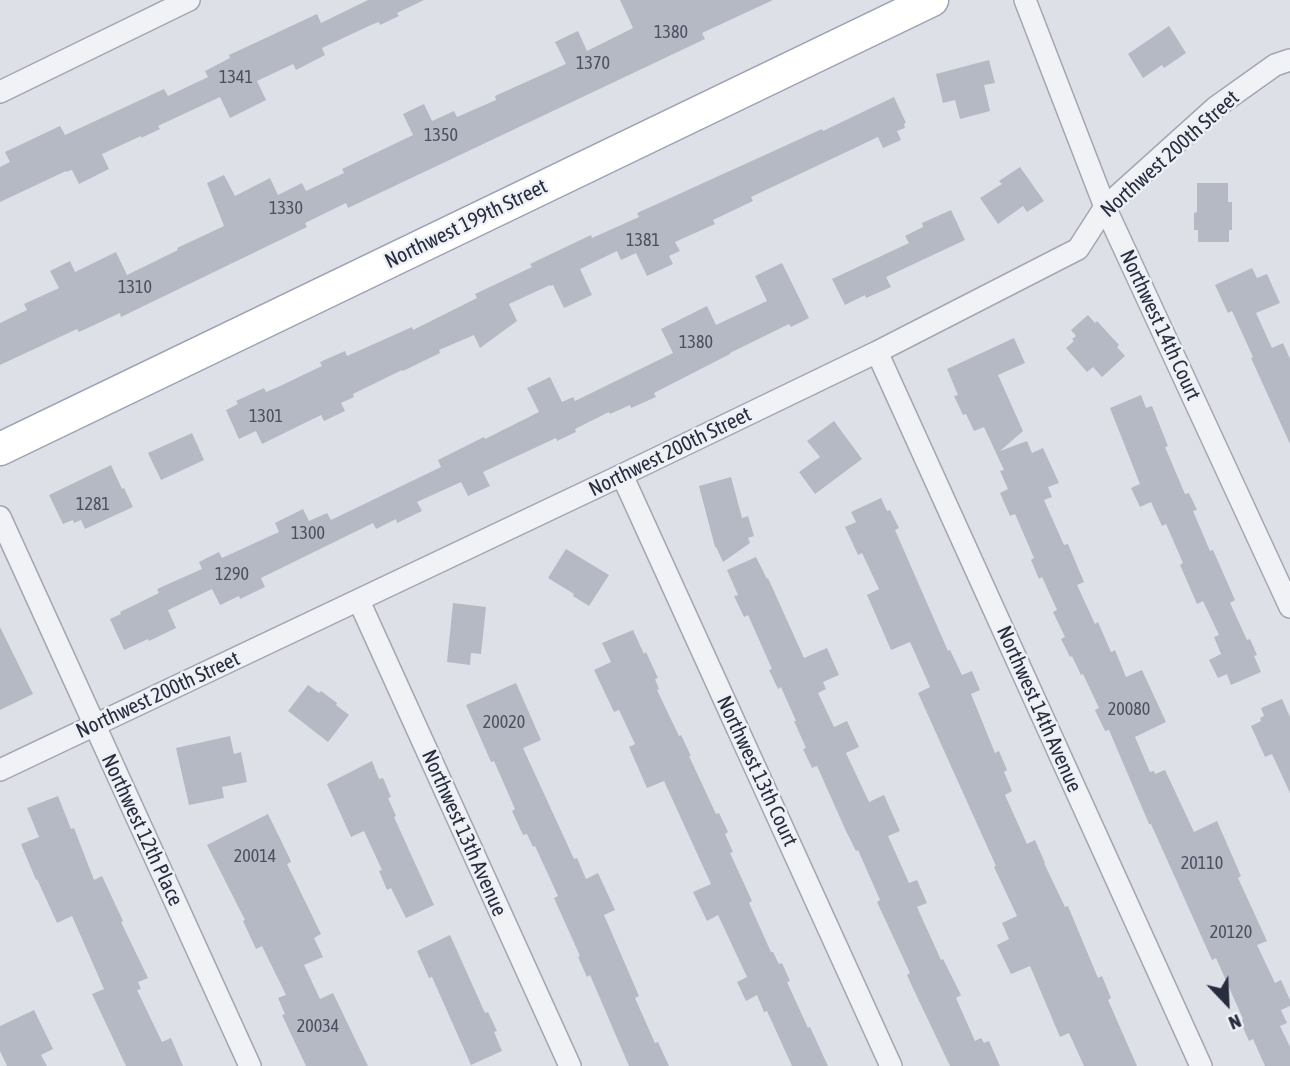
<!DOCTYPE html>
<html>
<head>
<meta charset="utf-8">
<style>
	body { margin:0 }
	#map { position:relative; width:1290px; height:1066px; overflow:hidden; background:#dee0e8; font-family:"Asap Condensed",sans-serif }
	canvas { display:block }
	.north { position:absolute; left:1192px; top:968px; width:70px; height:70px; -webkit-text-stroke:5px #edf0f5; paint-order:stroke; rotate:157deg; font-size:19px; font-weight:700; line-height:28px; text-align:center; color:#272d3e }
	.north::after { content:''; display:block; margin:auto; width:24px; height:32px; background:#272d3e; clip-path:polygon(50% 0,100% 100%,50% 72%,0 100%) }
</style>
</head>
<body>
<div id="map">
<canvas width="1290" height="1066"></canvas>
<div class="north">N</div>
</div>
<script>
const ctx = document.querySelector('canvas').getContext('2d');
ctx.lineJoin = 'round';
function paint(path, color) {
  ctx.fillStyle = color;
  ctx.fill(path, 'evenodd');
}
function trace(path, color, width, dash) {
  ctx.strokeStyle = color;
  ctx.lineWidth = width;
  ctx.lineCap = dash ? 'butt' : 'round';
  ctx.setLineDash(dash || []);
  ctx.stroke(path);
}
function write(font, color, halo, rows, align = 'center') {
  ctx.font = font + ' "Asap Condensed",sans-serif';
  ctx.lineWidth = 5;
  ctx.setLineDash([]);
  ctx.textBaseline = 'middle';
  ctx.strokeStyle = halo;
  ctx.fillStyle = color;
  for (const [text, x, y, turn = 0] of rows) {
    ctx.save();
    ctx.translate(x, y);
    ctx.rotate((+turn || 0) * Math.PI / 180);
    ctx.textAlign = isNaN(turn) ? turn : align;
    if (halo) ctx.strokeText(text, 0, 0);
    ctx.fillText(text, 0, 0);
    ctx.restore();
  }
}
paint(new Path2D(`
	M368 0H424L397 13 399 16 380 25 379 22 371 25 322 48 325 55 296 70 293 64 257 81 266 100 230 118 220 97 158 126 160 129 141 138V136L102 154 109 169 79 184 72 170 66 172V171L0 202V167L10 162 5 152 60 126 65 135 164 89 168 96 208 77 205 71 230 58 229 55 257 42 317 14 321 23Z
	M620 0H773L702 33 705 39 348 208 346 203 305 223 307 227 121 317 120 313 79 332 77 329 0 365V323L27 310 24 304 59 288 50 271 70 261 75 272 116 252 127 275 178 250 177 248 224 226 207 183 224 175 235 196 270 178 278 195 302 183 306 191 344 173 342 169 413 135 403 114 424 104 432 121 454 111 457 117 496 100 495 96 566 64 555 42 578 31 587 51 633 28Z
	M1169 26 1186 53 1164 68 1162 65 1143 78 1128 54Z
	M989 60 995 83 984 85 990 111 960 119 955 100 943 103 936 74Z
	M894 97 906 123 904 124 905 128 897 131 901 140 883 148 878 137 751 197 753 201 713 220 715 224 675 242 680 251 669 256 673 264 647 276 636 253 621 260 617 251 580 269 592 295 564 308 553 285 550 286V285L509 304 517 321 480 348 474 335 439 350 440 353 403 371 402 370 353 394 354 397 341 403 345 411 324 421 321 415 262 444 256 431 239 439 226 410 238 404 236 401 264 388 266 392 278 387 322 366 320 362 345 351 347 356 412 327 413 330 477 298 475 294 532 267 530 264 591 235 592 238 639 217 637 213 657 204 822 129 823 131Z
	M1020 167 1044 201 1027 212 1023 206 998 224 980 198 1002 184 999 181Z
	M1197 183H1228V202H1232V230H1229V242H1198V230H1194V213L1197 212Z
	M951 210 965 240 886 277 891 287 866 298 865 295 845 305 832 279 909 243 905 236 923 227 922 223Z
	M782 263 809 318 791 327 789 324 730 353V354L654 393 656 397 631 408 630 405 610 414 609 412 575 429 576 432 557 441 556 438 483 472 490 486 468 496 461 482 417 502 422 511 397 523 396 519 376 529 373 523 261 578 265 587 240 599 239 596 220 605 212 589 168 610 176 628 149 641 148 639 124 650 110 619 121 614 120 612 159 593 157 589 202 569 199 562 219 552 222 558 279 532 275 523 303 509 309 521 327 513 331 520 441 467 438 460 484 437 485 439 539 412 527 388 550 377 562 402 573 397 575 401 673 353 661 329 707 306 716 325 767 301 755 276Z
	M1252 268 1257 278 1267 274 1280 303 1256 313 1272 348 1283 343 1290 359V444L1251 358 1253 357 1232 311 1228 313 1215 285Z
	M1088 315 1095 323 1097 321 1119 345 1117 347 1125 356 1102 377 1093 367 1087 372 1066 348 1074 341 1072 339 1076 336 1071 330Z
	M1014 338 1025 363 998 375 1023 431 1000 451 1027 441 1032 453 1043 448 1059 483 1048 487 1052 497 1044 500 1064 545 1068 544 1084 582 1077 585 1095 624 1098 622 1111 652 1115 650 1126 677 1142 670 1166 722 1135 737 1150 772 1154 771 1155 774 1165 770 1194 832 1217 821 1241 876 1238 878 1267 941 1257 945 1275 983 1281 980 1290 1000V1006L1281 1010 1287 1023 1280 1026 1290 1047V1066H1265L1253 1039 1249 1041 1240 1021 1243 1019 1216 958 1212 960 1151 824H1149L1109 730 1105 731 1095 710 1099 708 1083 674 1081 675 1072 656 1070 657 1061 639 1065 637 1053 612 1057 610 1042 577 1039 579 1031 560 1034 558 1015 514 1010 516 1000 493 1008 489 1000 471 1004 470 984 427 974 431 966 414 963 415 954 396 958 395 947 369Z
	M1141 395 1146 408 1152 406 1168 446 1165 447 1185 494 1189 493 1197 510 1193 511 1210 551 1213 550 1235 600 1230 603 1247 640 1250 639 1257 655 1254 656 1261 672 1231 685 1227 674 1218 678 1209 660 1221 654 1214 637 1219 635 1203 601 1197 604 1180 565 1183 563 1166 524 1162 526 1151 502 1140 507 1131 488 1140 484 1110 408Z
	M834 421 862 459 815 494 799 472 820 457 807 441Z
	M192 433 204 460 161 480 148 453Z
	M111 465 122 489 124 488 133 507 85 529 81 520 74 523 73 520 63 524 49 495Z
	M731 477 742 518 748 516 754 536 748 538 750 543 723 562 716 547H715L699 486Z
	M881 498 887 511 890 510 899 528 895 530 948 651 950 650 962 675 972 671 980 690 971 694 995 753 999 751 1007 770 1004 772 1012 791 1005 795 1027 844 1035 840 1045 863H1044L1065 907 1068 906 1098 978 1102 976 1111 998 1108 1000 1137 1066H1084L1069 1033 1060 1037 1030 966 1011 974 997 945 1009 939 1002 923 1017 916 994 867 996 866 918 693 930 687 910 642 891 650 867 595 879 589 862 553 858 555 845 527 856 522 851 512Z
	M566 549 609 575 589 606 573 596 574 594 548 578Z
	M756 557 767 579 768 578 804 658 827 648 839 675 823 682 826 689 818 693 834 727 847 721 859 747 846 753 869 802 884 795 900 831 888 836 909 883 917 880 927 903 917 907 941 960 943 959 961 995 956 998 975 1041 981 1038 984 1043 989 1041 1000 1066H950L911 984 907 975 910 973 877 902 880 900 858 850 856 851 846 831 817 766 812 768 803 749 806 748 794 721H796L781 687 778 689 769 670 772 669 748 615 744 617 734 596 738 595 727 570Z
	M453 603 486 607 481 654 471 653 470 665 447 662Z
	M0 627 33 694 0 710Z
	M633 630 644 654 646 652 658 678 655 679 659 689 657 690 679 736 681 735 691 756H689L716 814 719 813 728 832 725 834 733 852 730 853 752 901 749 903 771 952H773L779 964 782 963 790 981 787 982 808 1028 810 1027 828 1066H792L767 1011 764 1012 757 995 746 1001 737 982 747 977 718 915 707 921 693 892 711 884 664 781 647 788 629 747 635 744 619 710 614 712 594 670 611 662 602 643Z
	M516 683 541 740 523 748 574 859 577 858 586 879 598 873 615 910 604 915 639 996 635 998 655 1043 658 1042 669 1066H629L590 975 587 977 578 957 580 956 554 898 558 896 535 846 533 847 527 834 523 835 512 811 515 809 494 761 491 762 466 705Z
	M308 685 319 693 321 691 337 703 336 705 349 715 328 742 288 711Z
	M1282 699 1290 717V793L1272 754 1265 757 1251 726 1261 721 1260 718 1264 716 1261 708Z
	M230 736 234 754 241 752 247 782 222 787 224 798 189 805 176 748Z
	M372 761 379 779 383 778 391 797 388 798 396 816 394 817 434 905 406 918 391 888 387 890 379 871 382 870 364 831 351 837 327 784Z
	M58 796 71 829 74 828 94 880 102 876 123 921 121 922 148 978 138 982 141 989 137 990 162 1042 171 1038 183 1066H126L92 994 104 989 72 916 57 923 37 879 36 880 21 844 39 837 27 808Z
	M268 814 290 859 291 862 287 864 321 934 314 938 323 957 304 965 320 999 333 993 368 1066H306L282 1015 285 1014 278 998 286 995 262 946 256 949 243 921 245 920 207 845Z
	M450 935 485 1013 488 1012 497 1031 494 1032 502 1051 471 1065 432 977 429 978 417 951Z
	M34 1010 53 1049 41 1055 47 1066H7L0 1051V1026Z`), '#b5b9c4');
const street = new Path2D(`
	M1025 0 1105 207 1290 607
	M0 92 189 0
	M877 352 1201 1066
	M622 475 891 1066
	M0 517 250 1066
	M359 601 570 1066
	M0 770 622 475 877 352 1078 249 1105 207 1216 107 1275 65 1290 60`);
const primary = new Path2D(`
	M0 449 932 0`);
trace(street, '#a3a7b2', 24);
trace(primary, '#9da3b3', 35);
trace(street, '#f1f2f6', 21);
trace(primary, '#fff', 32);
write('18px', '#4a5060', null, [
	["1380",671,32],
	["1370",593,63],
	["1341",236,77],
	["1350",441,135],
	["1330",286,208],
	["1381",643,240],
	["1310",135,287],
	["1380",696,342],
	["1301",266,416],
	["1281",93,504],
	["1300",308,533],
	["1290",232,574],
	["20080",1129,709],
	["20020",504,722],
	["20014",255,856],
	["20110",1202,863],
	["20120",1231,932],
	["20034",318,1026]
]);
write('21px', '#272d3e', '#edf0f5', [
	["Northwest 200th Street",1170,154,-42],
	["Northwest 199th Street",466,224,-26],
	["Northwest 14th Court",1160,325,65],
	["Northwest 200th Street",670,452,-26],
	["Northwest 200th Street",158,695,-25],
	["Northwest 14th Avenue",1039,709,66],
	["Northwest 13th Court",757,771,65],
	["Northwest 12th Place",142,830,65],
	["Northwest 13th Avenue",464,833,66]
]);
</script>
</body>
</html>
